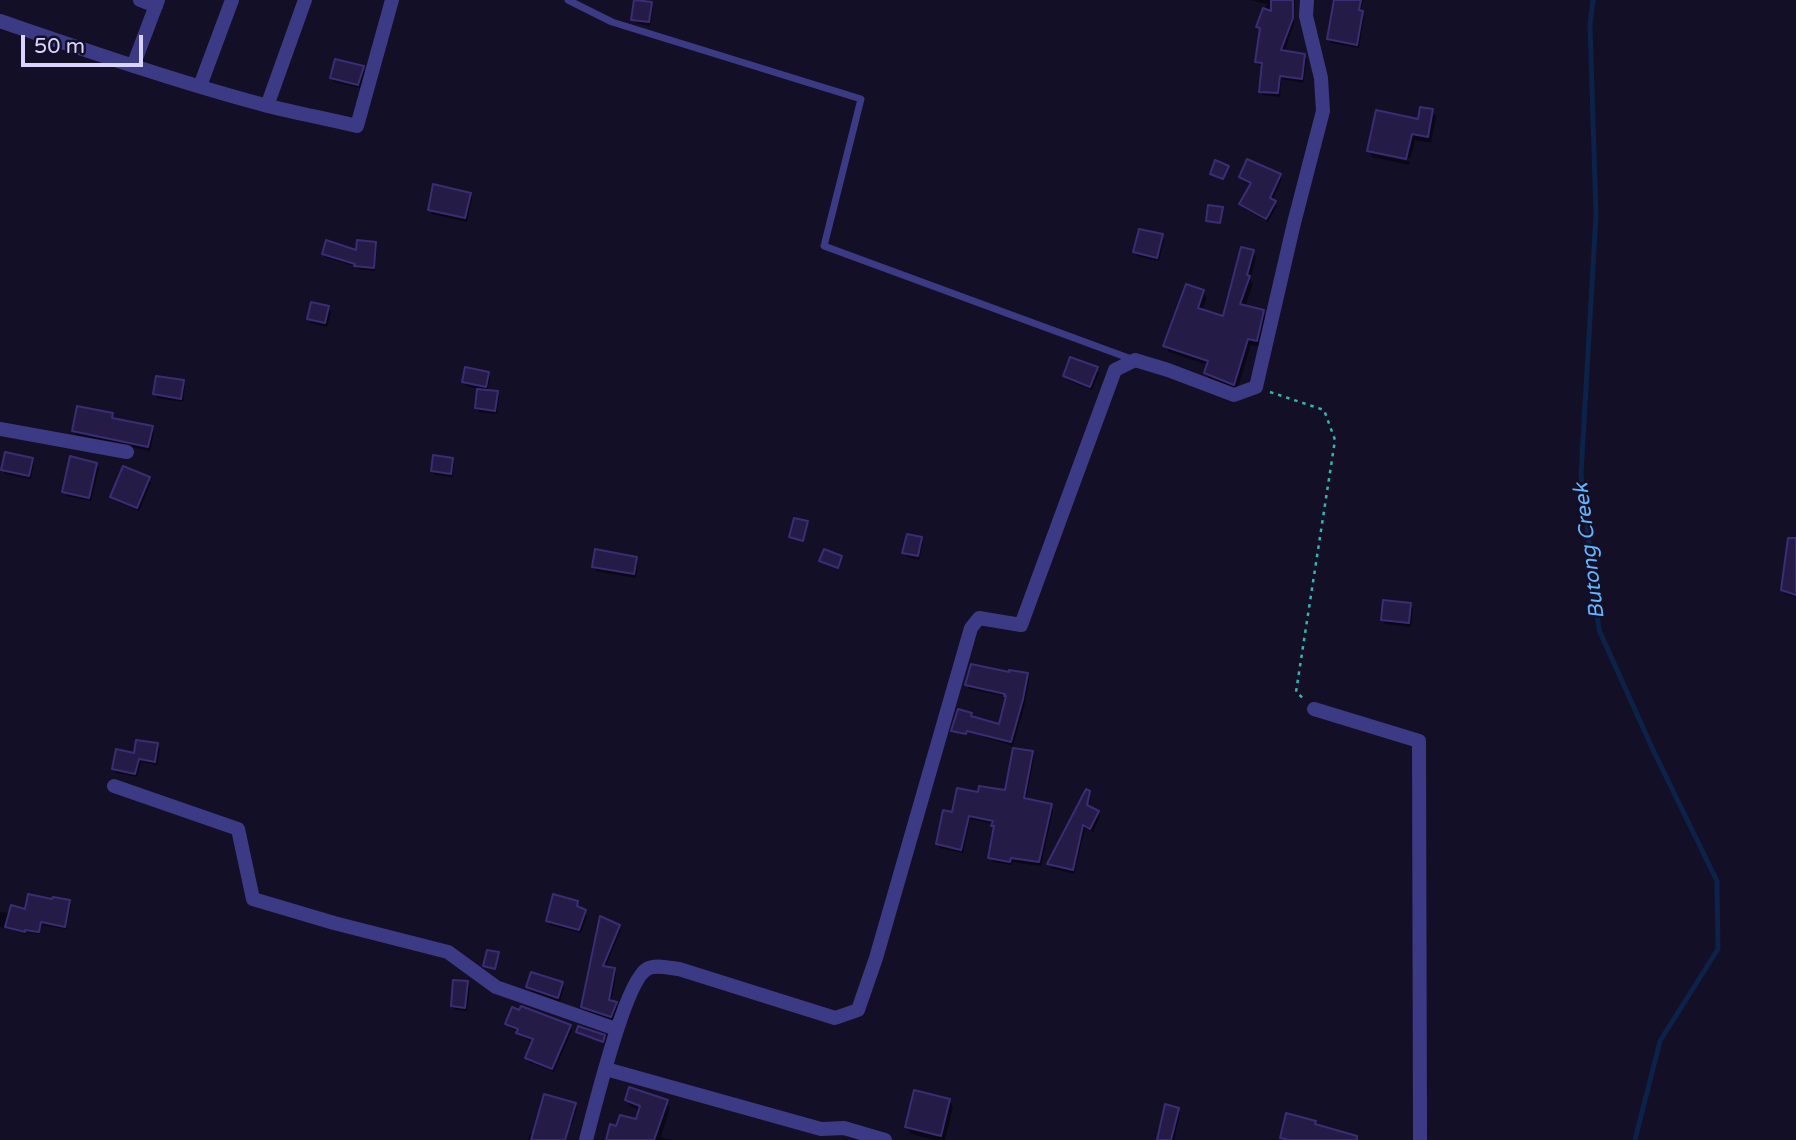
<!DOCTYPE html>
<html>
<head>
<meta charset="utf-8">
<style>
	body { margin:0 }
	#map { position:relative; width:1796px; height:1140px; overflow:hidden; background:#130f26; font-family:"Varela Round",sans-serif }
	canvas { display:block }
	.scale { position:absolute; left:21px; top:35px; width:122px; height:32px; box-sizing:border-box; border:4px solid #d9d4ff; border-top:0; padding-left:9px; font-size:21px; line-height:24px; white-space:nowrap; color:#d9d4ff; -webkit-text-stroke:5px #130f26; paint-order:stroke }
</style>
</head>
<body>
<div id="map">
<canvas width="1796" height="1140"></canvas>
<div class="scale">50 m</div>
</div>
<script>
const ctx = document.querySelector('canvas').getContext('2d');
ctx.lineJoin = 'round';
function paint(path, color) {
  ctx.fillStyle = color;
  ctx.fill(path, 'evenodd');
}
function trace(path, color, width, dash) {
  ctx.strokeStyle = color;
  ctx.lineWidth = width;
  ctx.lineCap = dash ? 'butt' : 'round';
  ctx.setLineDash(dash || []);
  ctx.stroke(path);
}
function write(font, color, halo, rows, align = 'center') {
  ctx.font = font + ' "Varela Round",sans-serif';
  ctx.lineWidth = 5;
  ctx.setLineDash([]);
  ctx.textBaseline = 'middle';
  ctx.strokeStyle = halo;
  ctx.fillStyle = color;
  for (const [text, x, y, turn = 0] of rows) {
    ctx.save();
    ctx.translate(x, y);
    ctx.rotate((+turn || 0) * Math.PI / 180);
    ctx.textAlign = isNaN(turn) ? turn : align;
    if (halo) ctx.strokeText(text, 0, 0);
    ctx.fillText(text, 0, 0);
    ctx.restore();
  }
}
paint(new Path2D(`
	M1251 0H1295L1294 23 1284 53 1304 56 1307 60 1303 83 1281 79 1280 97 1263 95 1261 91 1263 66 1259 65 1256 61 1261 32 1258 27 1267 4Z
	M1335 0H1363L1361 11 1364 17 1359 48 1331 43 1329 39Z
	M650 4 653 8 650 26 636 23 633 19Z
	M362 68 365 72 360 88 334 82 331 78Z
	M1432 111 1436 117 1431 143 1415 140 1411 158 1371 150V153L1410 162 1409 165 1372 157 1369 150 1419 122Z
	M1279 175 1282 179 1272 201 1277 206 1268 222 1243 208 1241 204 1252 185 1244 182 1241 177Z
	M470 194 472 198 467 222 432 214 430 210Z
	M1161 236 1164 240 1159 261 1137 256 1135 252Z
	M375 243 377 247 375 271 358 269 357 267 325 257 324 254 357 252Z
	M1253 252 1256 258 1250 279 1253 284 1245 307 1263 312 1266 318 1260 347 1251 345 1237 390 1210 380 1206 373 1208 365 1169 352 1165 346 1203 292 1207 298 1202 311 1224 318Z
	M328 308 331 312 327 327 311 323 309 318Z
	M1096 369 1099 373 1092 390 1067 380 1065 376Z
	M488 373 490 378 487 392 497 393 499 397 497 414 479 412 477 408 479 389 466 386 464 382Z
	M183 382 185 386 183 402 157 398 155 394Z
	M112 414 114 420 151 428 154 432 150 451 76 435 74 431Z
	M32 460 34 464 31 479 5 474 3 469Z
	M452 460 454 464 452 477 435 475 432 470Z
	M96 464 99 468 91 501 67 496 64 491Z
	M148 479 151 483 139 511 115 501 112 497Z
	M920 538 923 542 919 560 907 557 904 553Z
	M1796 556V597L1785 594 1783 590Z
	M636 559 638 563 636 578 596 571 594 566Z
	M1410 604 1413 608 1411 627 1385 624 1383 620Z
	M972 666 1010 674 1011 672 1027 675 1029 679 1025 704 1013 746 975 734 954 730V732L953 730 959 711 970 714 973 719 1000 726 1008 697 969 689 967 685Z
	M157 745 160 749 157 765 141 762 137 777 116 773 114 769Z
	M1032 753 1034 757 1026 800 1051 806 1053 810 1041 866 1012 862V865L993 862 990 858 995 829 994 824 970 819 963 853 940 848 937 844 953 814 980 794 1006 792Z
	M1091 795 1089 808 1098 813 1100 817 1093 832 1085 828 1074 874 1051 868 1049 864 1084 813 1087 814Z
	M69 902 71 905 66 929 42 925 40 934 27 932 26 934 0 927V912L10 913Z
	M577 902 579 909 584 911 587 916 581 933 550 925 548 921Z
	M619 926 621 930 605 968 614 970 616 974 611 1003 616 1004 618 1008 613 1020 586 1011 583 1006Z
	M467 983 470 987 467 1011 455 1010 452 1006Z
	M562 984 564 988 560 1002 531 991 528 987Z
	M507 1024 570 1026 572 1030 554 1072 529 1062 527 1058 533 1042 520 1036 517 1031 510 1028Z
	M627 1100 666 1101 670 1108 661 1137 670 1140H608L617 1128 637 1122 641 1111 630 1106Z
	M949 1100 953 1107 945 1140H935L911 1134 907 1127Z
	M575 1104 577 1108 572 1125 563 1123 557 1140H528L530 1133 534 1135Z
	M1178 1109 1180 1113 1174 1140H1158Z`), '#0007');
trace(new Path2D(`
	M1593 0 1590 25 1596 215 1581 474 1599 630 1654 752 1717 881 1718 949 1660 1041 1635 1140`), '#0c2248', 5);
const building = new Path2D(`
	M634 0 652 2 649 22 631 20Z
	M1271 0H1293V18L1281 50 1305 54 1302 79 1280 76 1278 93 1259 92 1262 63 1255 62 1260 28 1256 27 1263 8 1271 11Z
	M1334 0H1361L1359 10 1363 11 1357 45 1327 39Z
	M335 59 364 66 358 85 330 78Z
	M1420 107 1433 109 1428 137 1412 134 1406 159 1367 151 1376 110 1418 119Z
	M1247 159 1281 174 1270 198 1276 201 1266 219 1239 204 1251 183 1239 177Z
	M1215 160 1229 166 1223 179 1210 174Z
	M433 184 471 193 465 218 428 210Z
	M1208 205 1223 207 1220 223 1206 221Z
	M1139 229 1163 234 1157 258 1133 252Z
	M326 240 356 250 357 240 376 242 374 268 354 266 355 264 322 254Z
	M1241 247 1254 250 1247 275 1250 276 1240 304 1264 310 1257 341 1248 339 1234 385 1204 373 1208 361 1163 346 1186 284 1204 290 1198 308 1223 316Z
	M311 302 329 306 325 323 307 319Z
	M1070 357 1098 367 1090 387 1063 376Z
	M465 367 489 372 486 387 462 382Z
	M156 376 184 380 181 399 153 394Z
	M477 389 498 391 495 411 475 408Z
	M77 406 113 413 112 418 153 426 148 447 72 431Z
	M5 452 33 458 29 476 1 470Z
	M433 455 453 458 451 474 431 471Z
	M70 456 97 463 89 498 62 492Z
	M123 466 150 477 137 508 110 497Z
	M794 518 808 521 803 541 789 537Z
	M907 534 922 537 918 556 902 553Z
	M1788 538H1796V595L1781 590Z
	M595 549 637 557 634 574 592 567Z
	M824 549 842 556 838 568 819 561Z
	M1383 600 1411 603 1409 623 1381 620Z
	M971 664 1009 672V670L1028 673 1023 699 1011 742 967 731 966 734 951 731 958 709 972 713 971 716 999 724 1006 696H1004L1005 694 965 685Z
	M136 740 158 743 155 762 139 759 135 774 112 769 116 749 134 753Z
	M1013 748 1033 751 1024 798 1052 804 1039 862 1011 858 1010 862 988 858 994 826H991L993 821 969 816 961 850 936 844 943 810 952 812 957 788 978 792 979 786 1005 790Z
	M1086 789 1090 791 1087 805 1099 811 1090 829 1083 825 1073 870 1047 864Z
	M28 894 52 899 53 897 70 900 65 927 41 922 39 932 25 930V932L5 927 11 905 25 909Z
	M553 894 578 901 577 906 586 910 579 930 546 921Z
	M600 916 620 925 603 966 615 968 609 1000 617 1002 611 1017 581 1007Z
	M487 950 499 952 495 969 483 966Z
	M531 972 563 982 558 998 526 987Z
	M453 980 468 981 465 1008 451 1006Z
	M521 1006 571 1025 552 1069 525 1058 533 1039 516 1033 518 1029 505 1024 512 1007 519 1010Z
	M578 1026 605 1035 603 1042 576 1032Z
	M629 1087 668 1100 654 1140H606L610 1124 616 1126 620 1115 636 1119 640 1106 625 1100Z
	M914 1090 950 1099 941 1136 905 1127Z
	M544 1094 576 1103 565 1140H531Z
	M1165 1104 1179 1108 1171 1140H1157Z
	M1286 1113 1316 1121 1315 1124 1357 1136V1140H1289L1280 1138Z`);
paint(building, '#241b47');
trace(building, '#3b2d73', 2);
trace(new Path2D(`
	M1270 392 1324 410 1335 440 1296 692 1304 699`), '#2fb8b0', 2.5, [3.5, 5]);
trace(new Path2D(`
	M568 0 612 22 861 99 824 246 1134 360`), '#3d3a85', 7);
trace(new Path2D(`
	M140 0 156 6
	M0 21C88 51 177 82 268 106 297 113 327 119 357 126L392 0
	M133 66 158 0
	M200 86 232 0
	M267 106 305 0
	M0 429 127 452
	M1314 709 1419 741 1420 1140
	M114 786 238 829 253 899 334 923 448 952 496 987 616 1029
	M606 1069 821 1129 844 1128 885 1140
	M586 1140C594 1110 625 981 647 969 655 964 669 968 679 969L835 1018 858 1010 876 958 971 628 979 618 1021 625 1115 370 1135 360 1168 370 1234 395 1256 387 1294 223 1323 111 1321 78 1306 16 1307 0`), '#3d3a85', 14);
write('italic 21px', '#62b6ff', '#130f26', [
	["Butong Creek",1590,551,-97]
]);
</script>
</body>
</html>
